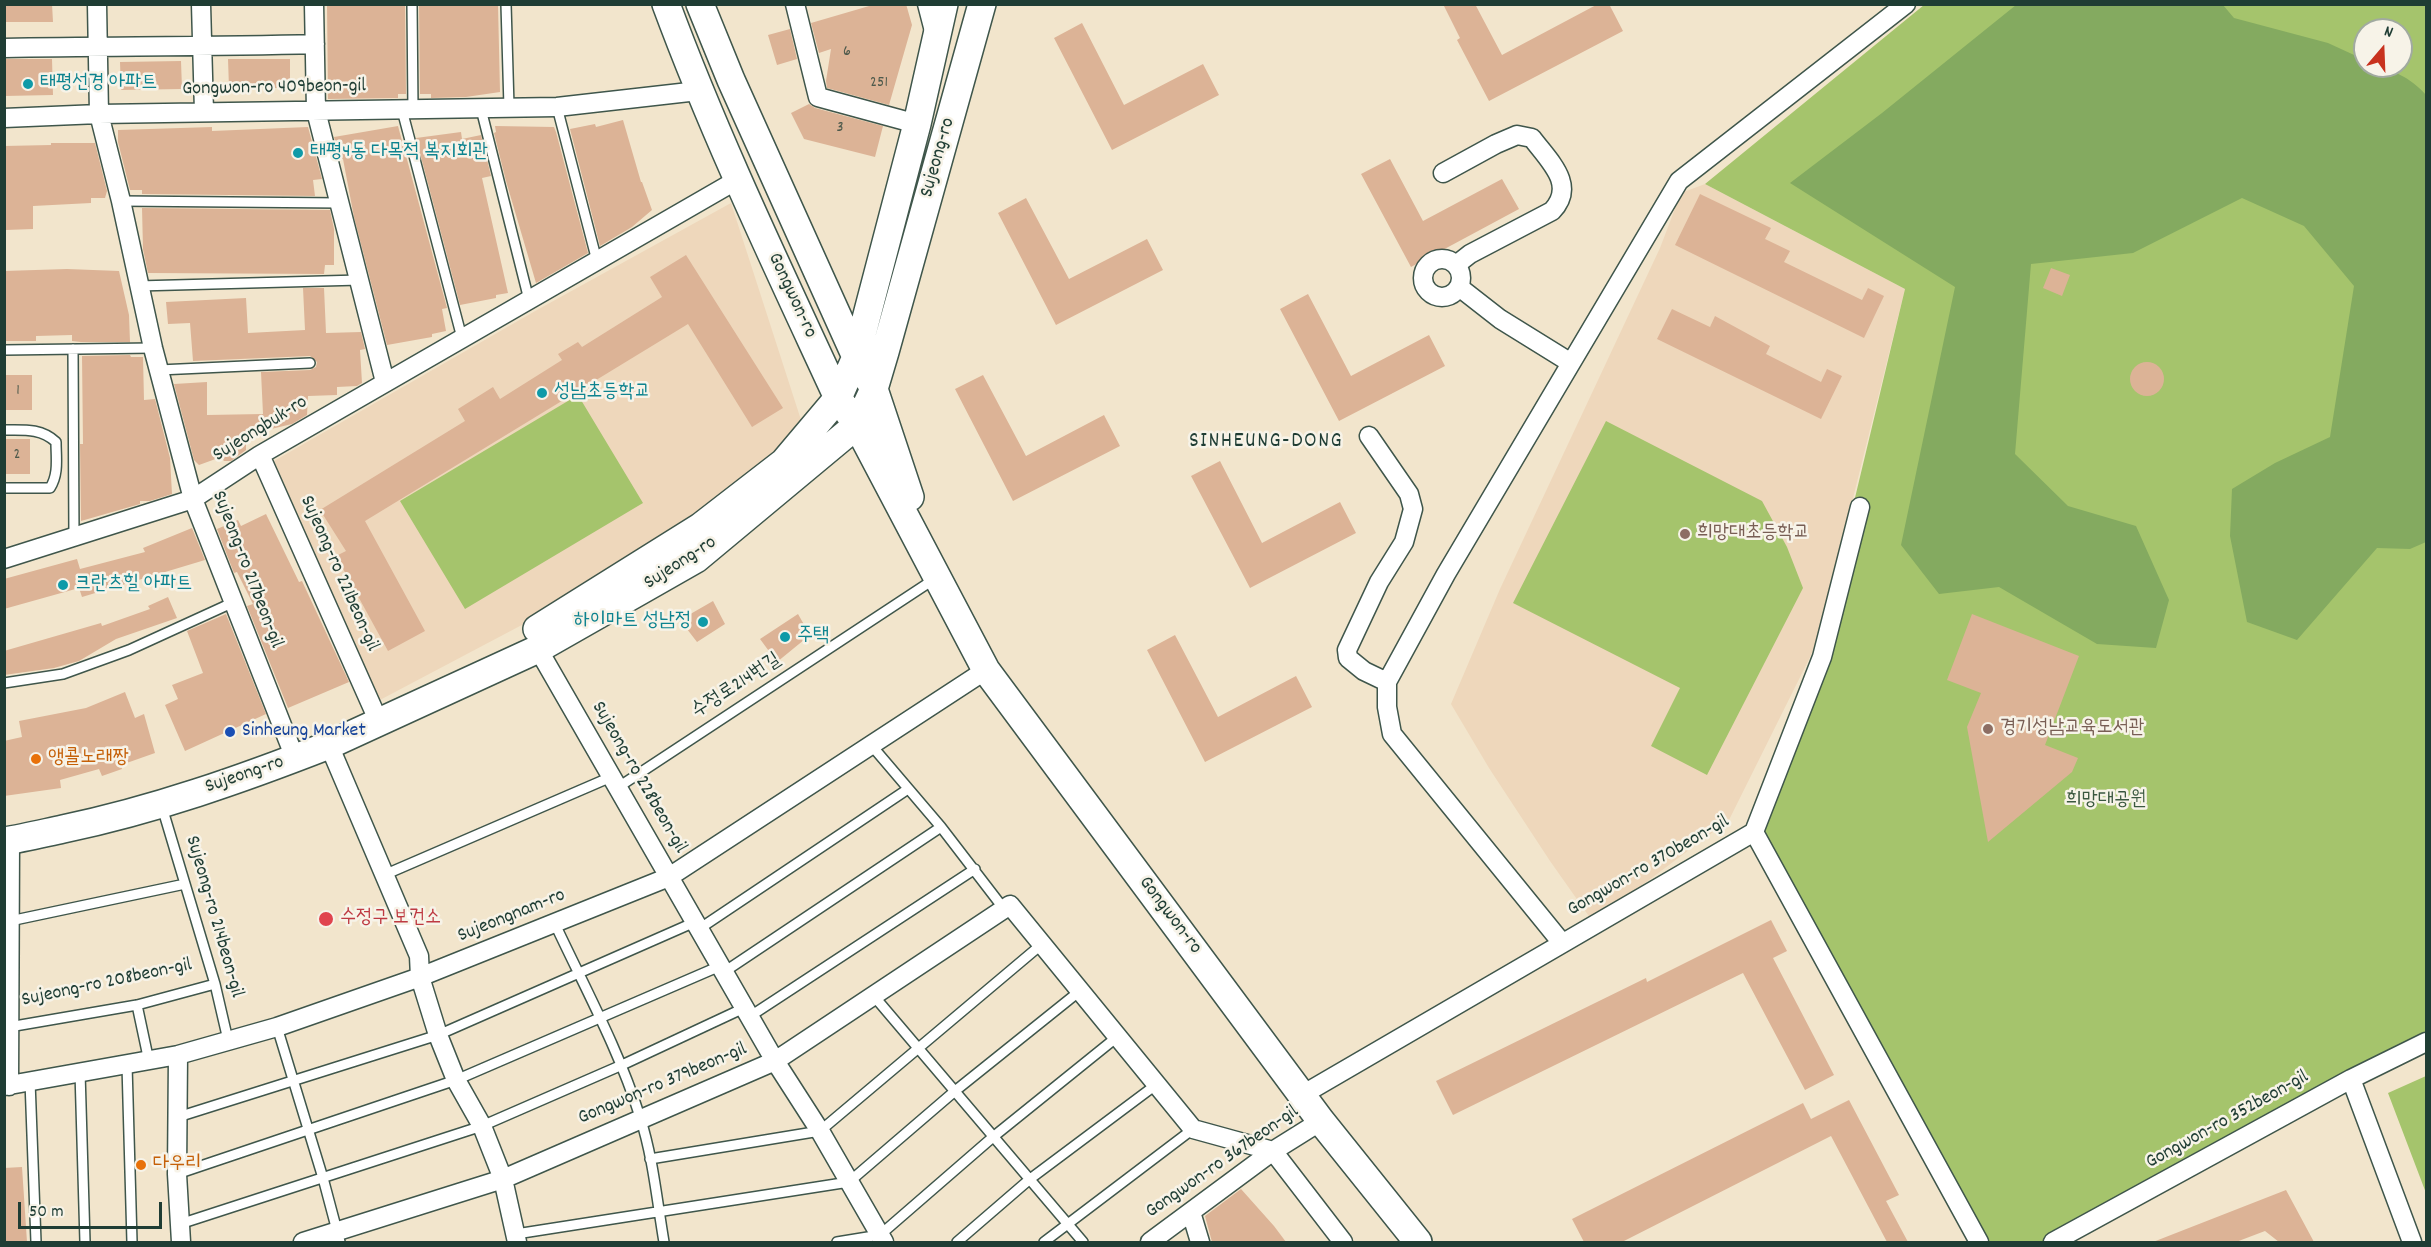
<!DOCTYPE html>
<html>
<head>
<meta charset="utf-8">
<style>
	body { margin:0 }
	#map { position:relative; width:2431px; height:1247px; overflow:hidden; background:#f2e5cc; font-family:Dekko,sans-serif }
	canvas { display:block }
	.frame { position:absolute; inset:0; border:6px solid #1f3d34; pointer-events:none }
	.north { position:absolute; left:2353px; top:18px; width:60px; height:60px; box-sizing:border-box; background:#f7f3e8; border:2px solid #a1aaa0; border-radius:50%; rotate:19deg; font-size:16px; font-weight:700; line-height:24px; text-align:center; color:#1f3d34 }
	.north::after { content:''; display:block; margin:auto; width:21px; height:27px; background:#c8321e; clip-path:polygon(50% 0,100% 100%,50% 72%,0 100%) }
	.scale { position:absolute; left:18px; top:1202px; width:144px; height:27px; box-sizing:border-box; border:3px solid #1f3d34; border-top:0; padding-left:8px; font-size:18px; line-height:21px; white-space:nowrap; color:#1f3d34; -webkit-text-stroke:4px #f7f3e8; paint-order:stroke }
</style>
</head>
<body>
<div id="map">
<canvas width="2431" height="1247"></canvas>
<div class="frame"></div>
<div class="north">N</div>
<div class="scale">50 m</div>
</div>
<script>
const ctx = document.querySelector('canvas').getContext('2d');
ctx.lineJoin = 'round';
function paint(path, color) {
  ctx.fillStyle = color;
  ctx.fill(path, 'evenodd');
}
function trace(path, color, width, dash) {
  ctx.strokeStyle = color;
  ctx.lineWidth = width;
  ctx.lineCap = dash ? 'butt' : 'round';
  ctx.setLineDash(dash || []);
  ctx.stroke(path);
}
function write(font, color, halo, rows, align = 'center') {
  ctx.font = font + ' Dekko,"Poor Story",sans-serif';
  ctx.lineWidth = 5;
  ctx.setLineDash([]);
  ctx.textBaseline = 'middle';
  ctx.strokeStyle = halo;
  ctx.fillStyle = color;
  for (const [text, x, y, turn = 0] of rows) {
    ctx.save();
    ctx.translate(x, y);
    ctx.rotate((+turn || 0) * Math.PI / 180);
    ctx.textAlign = isNaN(turn) ? turn : align;
    if (halo) ctx.strokeText(text, 0, 0);
    ctx.fillText(text, 0, 0);
    ctx.restore();
  }
}
paint(new Path2D(`
	M1705 184 1905 289 1817 643 1729 820 1593 922 1550 861 1489 768 1451 704 1500 589 1660 248 1681 193Z
	M731 203 801 420 778 453 693 519 537 617 378 701 274 461 537 310Z`), '#eed7bb');
paint(new Path2D(`
	M1924 5H2426V1035L2352 1071 2042 1242H1985L1760 836 1820 644 1905 289 1705 184ZM2365 30H2401V66H2365Z
	M578 395 643 503 465 609 400 501Z
	M1606 421 1762 501 1787 547 1803 588 1707 775 1651 746 1680 688 1513 603Z
	M2426 1076V1193L2388 1093Z`), '#a5c46c');
paint(new Path2D(`
	M2016 5H2223L2234 18 2328 43 2365 60V66C2389 66 2411 78 2426 95V542L2410 549 2377 548 2297 640 2247 622 2230 536 2232 489 2275 463 2330 437 2354 286 2304 226 2242 198 2133 253 2031 264 2015 454 2068 506 2136 526 2169 600 2156 648 2097 644 1999 587 1939 594 1901 545 1955 287 1790 183 1882 113Z`), '#84aa60');
paint(new Path2D(`
	M4 4H52L53 22H4Z
	M327 4H405L406 94H398V98L328 99Z
	M419 4H498L500 92 466 97 431 98V94H420Z
	M876 4H906L912 25 889 105 827 88 826 81 831 49 819 53 811 23Z
	M1443 4H1475L1502 55 1598 4H1609L1623 31 1489 101 1457 40 1460 38Z
	M1082 23 1124 105 1203 64 1219 95 1112 150 1054 38Z
	M790 29 797 59 777 65 768 35Z
	M4 59H52L53 95 4 96Z
	M228 59H290V88H229Z
	M181 61 182 89 121 90 120 62Z
	M809 104 815 108 883 126 875 157 804 139 791 113Z
	M623 120 641 182H642L652 210 632 227 600 246 570 129 595 124 596 127Z
	M398 126 447 308 442 309 446 331 432 334V337L387 345 354 217 343 159H340L334 137Z
	M495 126 554 127 556 132 588 253 536 283 506 181 494 133 496 132Z
	M212 127V131L308 127 322 179 313 180 315 196 142 194V190H130L118 142V130Z
	M461 132 462 139 481 135 491 176 482 178 508 293 496 295V298L460 305 416 138Z
	M51 143H95L107 191 105 198H91V203L33 206V229L6 230 4 146 51 145Z
	M1390 159 1423 221 1502 179 1519 209 1411 267 1361 174Z
	M1700 194 1771 228 1765 239 1790 251 1784 262 1862 300 1868 288 1884 296 1864 338 1675 245Z
	M1026 198 1069 279 1147 239 1163 270 1056 325 998 213Z
	M142 208 330 210 334 229V265H325L324 274 148 273 143 249Z
	M686 255 783 408 752 427 688 324 365 521 425 631 388 651 336 556 346 551 320 510 465 421 458 409 493 387 500 399 562 360 558 354 578 342 582 347 662 297 650 277Z
	M2051 268 2070 275 2062 296 2043 288Z
	M67 269 119 271 129 315 130 342H81L72 341V335L36 336V341H4V271Z
	M303 288H324L326 333 361 332 365 349 360 350 362 383 357 386 337 387V395L308 396 307 415 292 424 246 435V450L231 461H224L221 457 199 465 194 460 174 384 207 382V415L263 414 261 372 310 370 316 367 317 362 310 356 193 361 190 323 168 324 166 302 246 298 248 333 305 330Z
	M1308 294 1351 376 1429 335 1445 366 1339 421 1280 309Z
	M1672 309 1710 327 1715 316 1770 346 1766 354 1821 382 1827 369 1842 376 1821 419 1657 339Z
	M130 355 131 357H143L144 400 155 399 170 458 172 494 150 501H140V504L81 521 80 444H83L82 356Z
	M2130 379a17 17 0 1 1 34 0a17 17 0 1 1-34 0Z
	M4 375H32V410H4Z
	M983 375 1026 456 1104 415 1120 446 1013 501 955 389Z
	M4 439H30V474H4Z
	M1220 461 1262 543 1340 502 1356 533 1250 588 1191 476Z
	M266 514 299 582 302 581 349 682 288 708 247 606 253 604 237 572 234 573 217 529 238 520 241 526Z
	M192 528 205 560 82 597 79 588 4 609V579L77 559 80 569 145 552 143 548Z
	M168 597 177 618 116 639 79 661 54 668 4 675V651L101 623 102 626 150 609 148 606Z
	M713 601 725 624 697 642 680 620Z
	M226 614 266 714 185 751 165 705 178 699 172 685 203 673 187 631Z
	M798 614 810 635 777 662 760 639Z
	M1972 614 2079 656 2045 745 2078 758 2072 772 1988 842 1967 727 1981 693 1947 680Z
	M1175 635 1218 717 1296 676 1312 707 1205 762 1147 650Z
	M125 692 135 718 144 714 155 753 121 765 122 769 102 776 99 769 60 780 61 788 4 796V741L22 737 19 721 86 708Z
	M1771 920 1787 951 1773 958 1834 1075 1805 1090 1743 973 1453 1115 1436 1081 1646 978 1647 982Z
	M1849 1100 1899 1195 1886 1201 1908 1242H1887L1831 1136 1622 1242H1584L1572 1219 1803 1103 1811 1119Z
	M22 1167 27 1242H4V1168Z
	M1241 1189 1274 1226 1286 1242H1212L1205 1216Z
	M2286 1190 2314 1242H2279L2265 1231 2236 1242H2153Z`), '#dcb396');
const lane = new Path2D(`
	M412 4 413 110
	M506 4 509 107
	M557 107 597 261
	M481 109 529 300
	M402 110 462 338
	M121 201 340 203
	M138 286 360 280
	M73 349 74 538
	M4 350 153 348
	M159 370 310 363
	M4 430C24 430 41 428 56 442 56 458 59 474 50 488H4
	M4 683 63 674 129 650 234 602
	M872 746 941 827 1004 909
	M617 788 936 578
	M162 807 215 984 228 1040
	M384 875 611 777
	M10 921 185 884
	M555 924C585 988 619 1050 640 1117 653 1157 657 1201 664 1242
	M699 929 908 789
	M724 972 941 827
	M873 995 1083 1242
	M137 1005 147 1052 146 1061
	M749 1017 975 869
	M9 1027 137 1005 215 984
	M277 1027 323 1178 340 1242
	M127 1065 132 1242
	M80 1072 85 1242
	M30 1081 36 1242
	M178 1117 438 1035 695 922
	M650 1159 820 1131 1042 944
	M177 1174 456 1080 720 966
	M180 1224 482 1126 622 1065 744 1008
	M516 1234 849 1182 955 1091 1081 990
	M837 1242 880 1235 993 1137 1117 1037
	M957 1242 1030 1179 1157 1084
	M1044 1242 1193 1129`);
const street = new Path2D(`
	M97 4 99 114 121 201 153 348 193 499 291 748
	M201 4 204 112
	M314 4 316 111 385 382
	M795 4 818 97 917 124
	M927 4 935 35
	M4 48C108 46 211 47 315 44
	M4 118 99 114 557 107 698 91
	M1443 173 1496 144 1517 135 1532 138C1549 161 1577 185 1552 211L1470 254 1456 265
	M1423 278a19 19 0 1 1 38 0a19 19 0 1 1-38 0Z
	M1459 287 1500 319 1571 363
	M1369 436 1409 494 1413 509 1404 542 1379 582 1347 650 1348 658 1364 671 1387 682
	M260 455 374 711
	M4 559 193 499 260 455 737 180
	M538 649 775 1061 820 1131 884 1242
	M329 745 419 956 420 977 438 1035 456 1080 482 1126 503 1179 517 1242
	M1754 832 1979 1242
	M1562 943 1392 734 1387 707V682L1446 574 1679 181 1906 4
	M178 1055 177 1174 181 1242
	M2351 1079 2412 1242
	M4 1086 178 1055 277 1027 420 977 669 877 986 670
	M9 1086 10 840
	M1302 1095 1754 832 1822 657 1860 507
	M1191 1212 1200 1242
	M303 1242 503 1179 775 1061 1010 905 1193 1129 1273 1151 1343 1242
	M1150 1242 1273 1151 1321 1121
	M2053 1242 2351 1079 2426 1042`);
const secondary = new Path2D(`
	M666 4C716 139 778 268 838 398L857 425 986 670 1321 1121 1418 1242
	M700 4 731 80 856 357 874 389 910 497
	M537 629 700 527 784 462 838 398 856 357 917 124 944 4
	M4 841C24 838 44 833 63 829 154 810 242 779 329 745L538 649 696 559 857 425 874 389 885 352 982 4`);
trace(lane, '#3f564b', 12);
trace(street, '#3f564b', 21);
trace(secondary, '#3f564b', 30);
trace(lane, '#fff', 9);
trace(street, '#fff', 18);
trace(secondary, '#fff', 27);
for (const [x, y, r, color] of [
	[28,84,6,"#0f9aa8"],
	[298,153,6,"#0f9aa8"],
	[542,393,6,"#0f9aa8"],
	[1685,534,6,"#8d6e63"],
	[63,585,6,"#0f9aa8"],
	[703,622,6,"#0f9aa8"],
	[785,637,6,"#0f9aa8"],
	[1988,729,6,"#8d6e63"],
	[230,732,6,"#1a4fb4"],
	[36,759,6,"#e8710a"],
	[326,919,8,"#e0444e"],
	[141,1165,6,"#e8710a"]
]) {
  const dot = new Path2D();
  dot.arc(x, y, r, 0, 2 * Math.PI);
  ctx.fillStyle = color;
  ctx.fill(dot);
  trace(dot, '#f7f3e8', 2);
}
write('16px', '#4e5a4c', null, [
	["6",847,53],
	["251",879,84],
	["3",840,129],
	["1",18,392],
	["2",17,456]
]);
write('20px', '#0d838f', '#f7f3e8', [
	["태평선경 아파트",40,84],
	["태평4동 다목적 복지회관",310,153],
	["성남초등학교",554,393],
	["크란츠힐 아파트",75,585],
	["하이마트 성남정",691,622,"right"],
	["주택",797,637]
], 'left');
write('20px', '#1f3d34', '#f7f3e8', [
	["Gongwon-ro 409beon-gil",274,89,-1],
	["Sujeong-ro",939,158,-74],
	["Gongwon-ro",791,296,65],
	["Sujeongbuk-ro",261,430,-32],
	["Sujeong-ro",681,564,-33],
	["Sujeong-ro 217beon-gil",246,570,69],
	["Sujeong-ro 221beon-gil",338,574,66],
	["수정로214번길",737,687,-33],
	["Sujeong-ro",245,776,-19],
	["Sujeong-ro 228beon-gil",638,778,60],
	["Gongwon-ro 370beon-gil",1649,867,-30],
	["Gongwon-ro",1169,916,53],
	["Sujeong-ro 214beon-gil",213,917,74],
	["Sujeongnam-ro",512,917,-22],
	["Sujeong-ro 208beon-gil",107,984,-12],
	["Gongwon-ro 379beon-gil",663,1085,-23],
	["Gongwon-ro 352beon-gil",2228,1121,-29],
	["Gongwon-ro 367beon-gil",1223,1163,-35]
]);
write('20px', '#785e54', '#f7f3e8', [
	["희망대초등학교",1697,534],
	["경기성남교육도서관",2000,729]
], 'left');
write('20px', '#164399', '#f7f3e8', [
	["Sinheung Market",242,732]
], 'left');
write('20px', '#c56008', '#f7f3e8', [
	["앵콜노래짱",48,759],
	["다우리",153,1165]
], 'left');
write('20px', '#3a583f', '#f7f3e8', [
	["희망대공원",2106,801]
]);
write('20px', '#be3a42', '#f7f3e8', [
	["수정구 보건소",340,919]
], 'left');
ctx.letterSpacing = '1.5px';
write('22px', '#1f3d34', '#f7f3e8', [
	["SINHEUNG-DONG",1266,443]
]);
ctx.letterSpacing = '0px';
</script>
</body>
</html>
